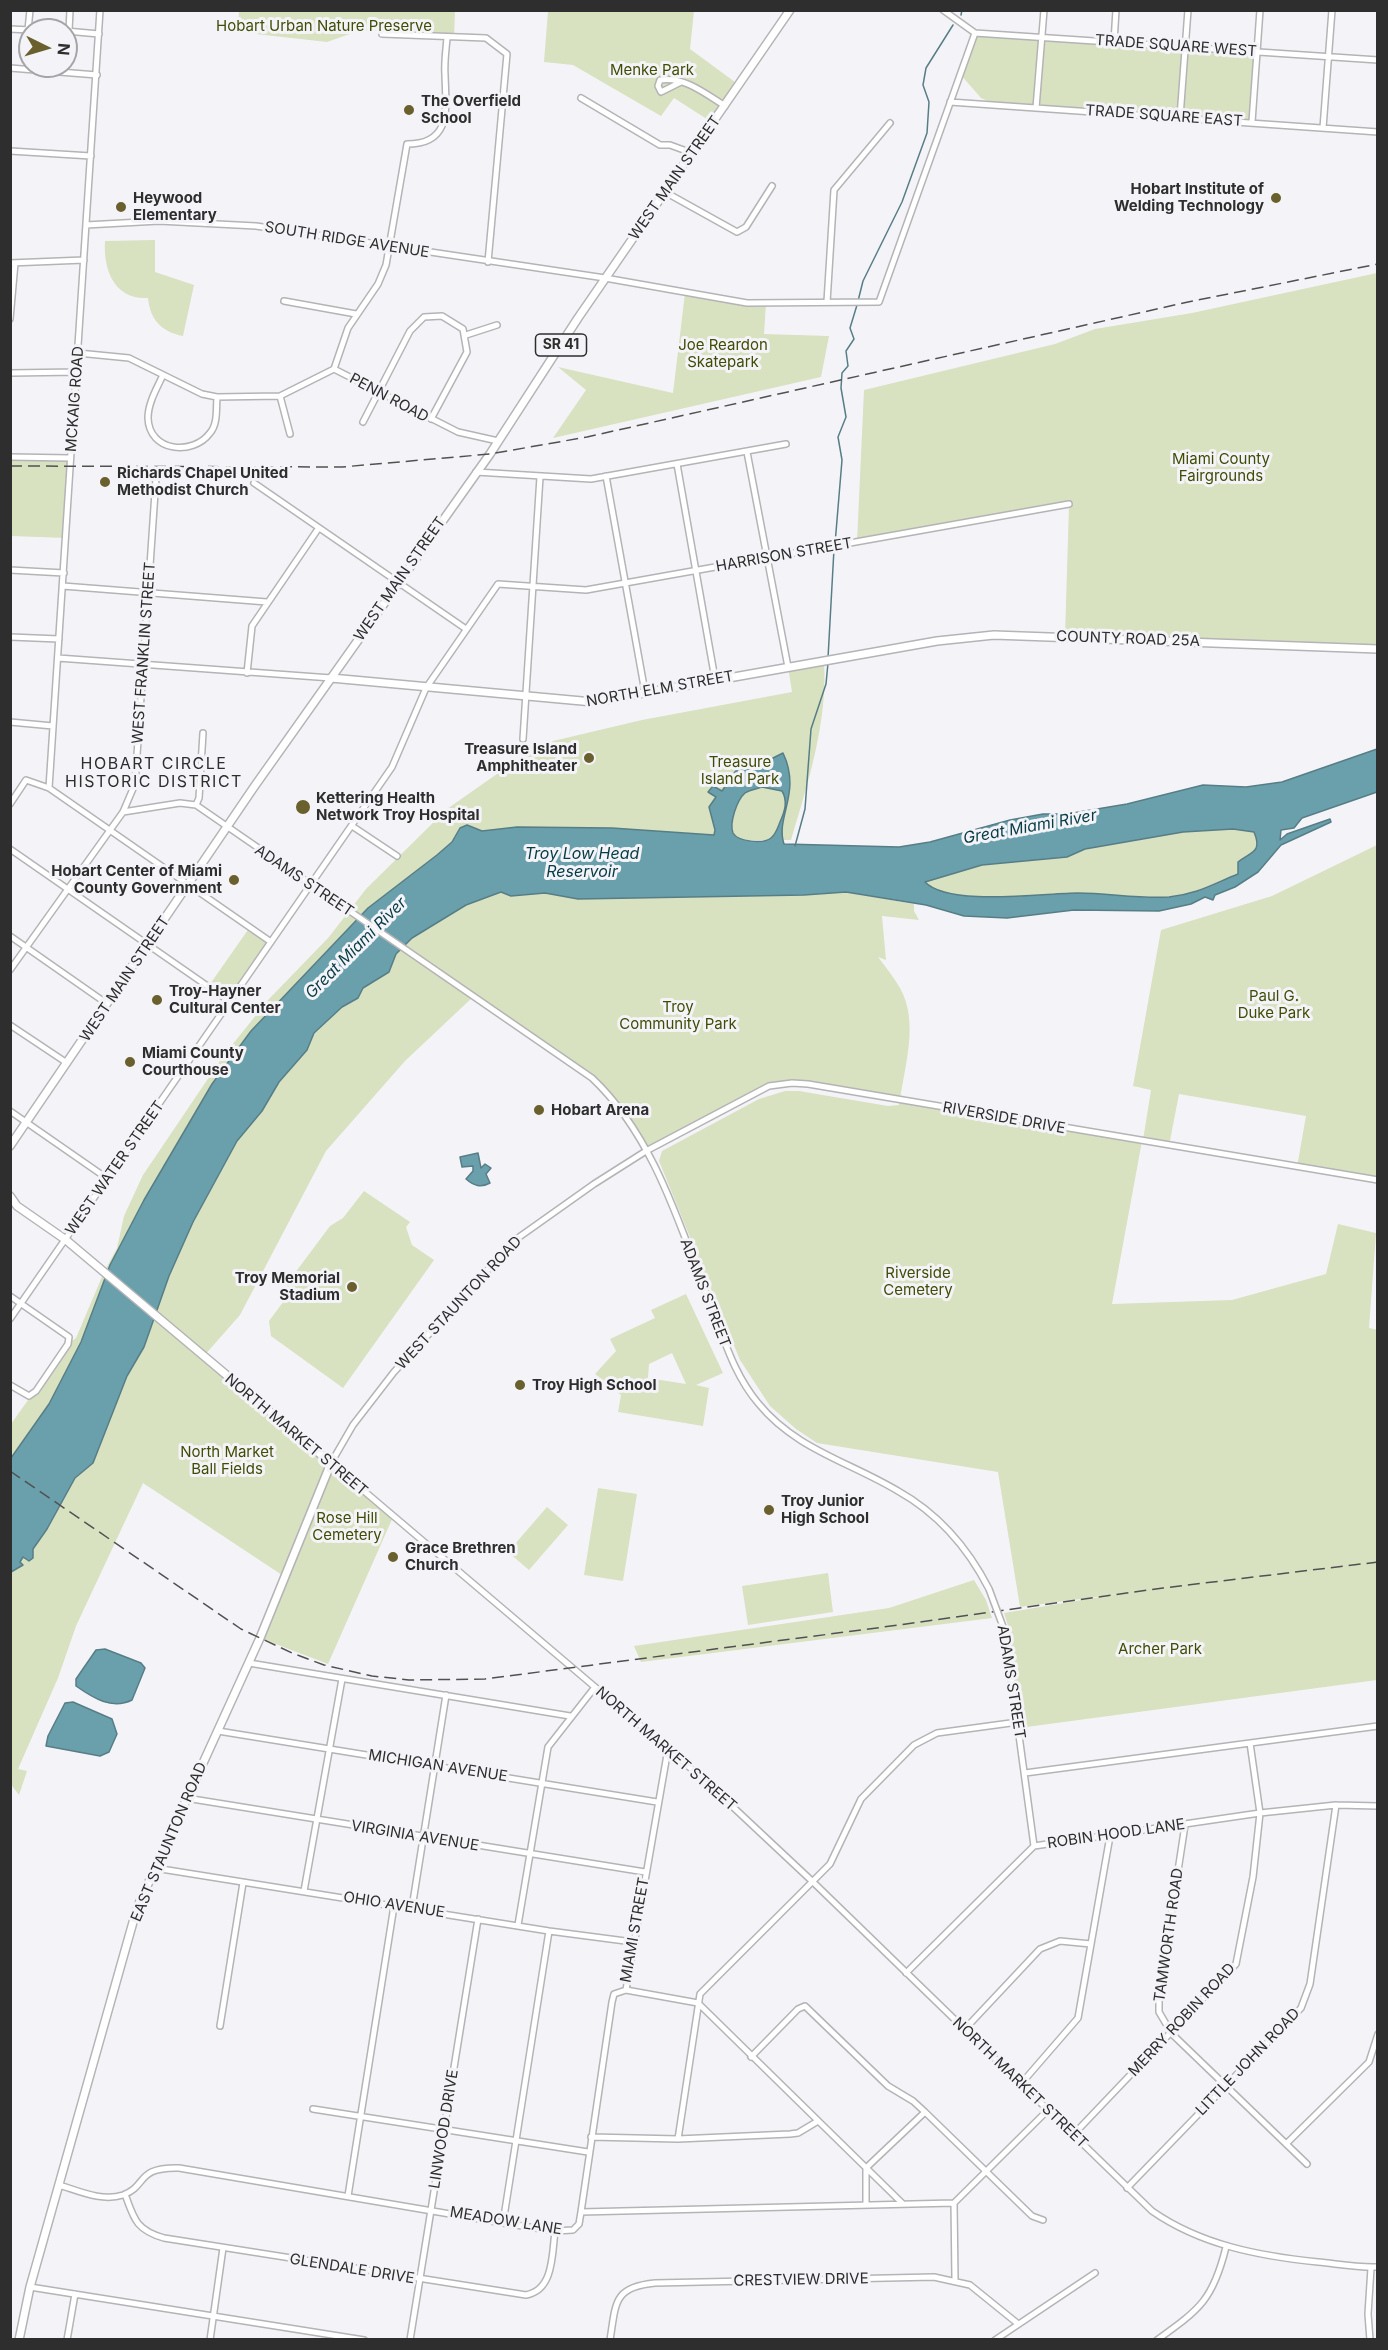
<!DOCTYPE html>
<html>
<head>
<meta charset="utf-8">
<style>
	body { margin:0 }
	#map { position:relative; width:1388px; height:2350px; overflow:hidden; background:#f4f4f8; font-family:Inter,sans-serif }
	canvas { display:block }
	.frame { position:absolute; inset:0; border:12px solid #2e2e2f; pointer-events:none }
	.north { position:absolute; left:18px; top:18px; width:60px; height:60px; box-sizing:border-box; background:#f4f4f8; border:2px solid #a5a5a8; border-radius:50%; rotate:95deg; font-size:16px; font-weight:700; line-height:24px; text-align:center; color:#2e2e2f }
	.north::after { content:''; display:block; margin:auto; width:21px; height:27px; background:#6a602d; clip-path:polygon(50% 0,100% 100%,50% 72%,0 100%) }
</style>
</head>
<body>
<div id="map">
<canvas width="1388" height="2350"></canvas>
<div class="frame"></div>
<div class="north">N</div>
</div>
<script>
const ctx = document.querySelector('canvas').getContext('2d');
ctx.lineJoin = 'round';
function paint(path, color) {
  ctx.fillStyle = color;
  ctx.fill(path, 'evenodd');
}
function trace(path, color, width, dash) {
  ctx.strokeStyle = color;
  ctx.lineWidth = width;
  ctx.lineCap = dash ? 'butt' : 'round';
  ctx.setLineDash(dash || []);
  ctx.stroke(path);
}
function write(font, color, halo, rows, align = 'center') {
  ctx.font = font + ' Inter,sans-serif';
  ctx.lineWidth = 6;
  ctx.setLineDash([]);
  ctx.textBaseline = 'middle';
  ctx.strokeStyle = halo;
  ctx.fillStyle = color;
  for (const [text, x, y, turn = 0] of rows) {
    ctx.save();
    ctx.translate(x, y);
    ctx.rotate((+turn || 0) * Math.PI / 180);
    ctx.textAlign = isNaN(turn) ? turn : align;
    if (halo) ctx.strokeText(text, 0, 0);
    ctx.fillText(text, 0, 0);
    ctx.restore();
  }
}
paint(new Path2D(`
	M239 11H455L454 38 381 30 358 31 327 42 238 32Z
	M548 11H694L690 49 739 85 713 123 674 98 661 116 573 65 544 62Z
	M975 33 1258 51 1252 122 997 105 981 98 960 74Z
	M155 240V272L194 285 183 336C162 332 150 320 148 298 114 300 103 269 105 241Z
	M1377 273V649L1065 636 1069 505 857 542 864 390 1055 344 1095 329 1192 313Z
	M685 293 766 303 764 334 829 336 821 377 553 438 586 390 558 367 673 393Z
	M11 457 70 458 66 538 11 536Z
	M824 661C828 721 808 783 791 840H740L612 828 517 827 482 831 467 825 460 828 452 842 437 855 368 908 251 1031 212 1084 144 1200 110 1265 81 1342 49 1404 11 1458V1424L68 1344 76 1338 104 1272 117 1248 124 1216 143 1175 224 1055 269 999 329 937 366 889 447 809 504 769 553 741 642 720 792 692 788 667Z
	M1233 829 1254 832C1261 847 1253 856 1238 862V874C1213 884 1198 894 1169 897 1140 899 1108 893 1078 893 1043 893 949 907 925 882L982 865 1067 857 1085 849 1183 832Z
	M1377 845V1180L1297 1167 1306 1116 1179 1094 1169 1146 1142 1141 1112 1304 1232 1300 1326 1274 1338 1224 1376 1233 1369 1328 1378 1330 1377 1680 1019 1728 1008 1648 1012 1638 1004 1613 1118 1594 1020 1607 998 1472 817 1443 796 1429 770 1406 740 1360 659 1161 662 1151 759 1099 785 1091H799L888 1106 899 1105 900 1100 808 1084H777L646 1151 633 1127 592 1078 474 996 405 1061 326 1151 240 1315 203 1357 393 1517 328 1664 260 1638 285 1577 143 1483 76 1626 58 1678 18 1769 27 1771 19 1795 10 1783V1572L22 1565 20 1561 47 1529 75 1478 93 1463 127 1376 144 1347 169 1276 193 1222 237 1141 261 1111 279 1082 307 1050 314 1033 325 1021 342 1007 358 998 363 988 389 972 396 954 412 938 466 905 501 892 511 896 545 893 578 899 804 895 846 892 914 904V911L919 920 882 916 886 960 878 957C886 967 894 978 900 988 919 1022 905 1064 900 1100L1143 1140 1151 1090 1133 1086 1161 930 1272 896Z
	M250 927 271 942 229 1001 208 987Z
	M364 1191 410 1222 406 1227 412 1245 434 1260 343 1388 271 1336 269 1321 292 1290 286 1285 330 1226 343 1218Z
	M686 1294 723 1373 696 1385 709 1388 703 1426 618 1412 621 1395 595 1374 616 1351 610 1339 655 1318 651 1310ZM672 1353 686 1384 648 1378 649 1364Z
	M598 1488 637 1494 623 1581 584 1575Z
	M547 1507 568 1525 529 1570 508 1552Z
	M828 1573 833 1612 748 1625 742 1586Z
	M974 1580 986 1600 992 1618 641 1662 634 1646 889 1608Z`), '#d8e1c0');
const water = new Path2D(`
	M1377 749V792L1302 818 1294 828 1281 830 1280 840 1287 834 1330 819 1331 822 1281 845 1258 872 1235 887 1215 895 1213 900 1205 897 1191 904 1159 911 1074 910 1007 918 964 916 926 905 846 892 804 895 578 899 545 893 511 896 501 892 466 905 412 938 396 954 389 972 363 988 358 998 342 1007 314 1033 307 1050 279 1082 262 1111 237 1141 193 1222 169 1276 144 1347 127 1376 93 1463 75 1478 47 1529 33 1549V1558L29 1561 23 1557 20 1562 23 1565 11 1572V1458L49 1404 81 1342 110 1265 144 1200 212 1084 251 1031 368 908 437 855 452 842 460 828 467 825 482 831 517 827 612 828 714 835 715 830 709 807 716 797 708 792 713 786 722 791 744 759H771L783 753C802 793 775 817 784 844L899 847 930 842 1010 820 1043 814H1067L1127 804 1203 785 1246 787 1282 782ZM762 787 782 791C788 801 785 811 780 822 778 827 776 834 771 838 764 844 738 842 733 833 729 823 737 800 745 793 749 790 757 789 762 787ZM1233 829 1254 832C1263 853 1250 852 1238 862V874C1213 884 1198 894 1169 897 1139 899 1108 893 1078 893 1044 893 949 907 925 882L982 865 1067 857 1085 849 1183 832Z
	M478 1153 481 1168 485 1164 491 1168 486 1174 490 1183C481 1188 474 1186 466 1179L473 1171V1166L462 1167 460 1157Z
	M105 1649 141 1663 145 1668 132 1700C112 1710 93 1698 76 1686V1679L96 1650Z
	M73 1702 112 1719 117 1734 109 1752 100 1756 46 1746 48 1736 65 1703Z`);
paint(water, '#69a0ac');
trace(water, '#577e86', 1.5);
trace(new Path2D(`
	M961 15 962 10
	M858 301 863 281 902 202 927 133 929 102 923 85 926 68 953 25
	M835 544 842 460 838 437 846 417 841 388 842 373 848 366 846 351 854 339 850 328 857 305
	M828 658 834 549
	M795 846 805 809 811 729 826 684 828 663`), '#577e86', 1.5);
const minor = new Path2D(`
	M943 10 975 33
	M10 29 30 30
	M28 30 30 10
	M66 31 99 34
	M69 31 70 10
	M975 33 1378 60
	M382 34 486 38 507 54 488 262
	M1114 42 1116 10
	M10 68 97 75
	M681 82 661 92 658 86 660 80C684 76 706 94 725 106
	M581 98 660 145H670L692 153
	M950 102 1378 132
	M1036 108 1044 10
	M1180 117 1188 10
	M1252 122 1260 10
	M1323 128 1332 10
	M10 151 91 156
	M665 192 737 232 746 227 772 186
	M86 225 159 221 256 226 605 278 747 303 879 302 975 33
	M10 263 84 260
	M284 301 356 314
	M827 302 834 190 890 123
	M10 319 15 263
	M466 335 497 325
	M78 353 129 358 202 394 217 397 280 396 334 369
	M334 369 348 328 378 284 386 265 407 144C452 144 446 109 445 75 444 63 446 50 447 38
	M334 369 458 432 498 441
	M10 373 77 372
	M163 375C157 388 148 403 148 418 149 452 193 456 210 433 218 424 216 409 217 397
	M280 396 290 434
	M363 422 410 331 424 317 442 316 463 329 467 352 431 419
	M747 452 788 667
	M10 457 70 458
	M677 464 715 679
	M476 472 591 479 786 444
	M606 476 645 692
	M254 483 466 629
	M10 570 64 573
	M63 586 267 602
	M10 637 59 639
	M58 658 331 678
	M247 673 252 626 318 529
	M10 722 53 726
	M523 739 540 477
	M49 788 100 10
	M10 804 26 780 49 788 271 942
	M196 805 199 798 203 733
	M123 812 180 803 196 805 592 1078C657 1139 682 1234 714 1314 726 1345 736 1377 758 1403 795 1449 850 1462 898 1491 939 1514 968 1548 989 1589
	M352 826 397 856
	M10 849 229 1001
	M10 936 106 1003
	M10 970 123 812 135 784 156 478
	M10 1025 67 1063
	M10 1111 108 1179
	M1378 1180 808 1084 792 1083 769 1086 646 1151 594 1184 515 1240 394 1372 353 1425 331 1463 701 1777 813 1882 1152 2211C1201 2245 1259 2256 1318 2262 1338 2264 1358 2268 1378 2267
	M10 1296 69 1337 68 1344 36 1391 29 1396 10 1385
	M10 1319 392 767 426 688 498 584 586 590 1069 504
	M1005 1632 1034 1846
	M249 1663 570 1716
	M218 1731 657 1802
	M1025 1773 1378 1726
	M186 1798 645 1872
	M1185 1825 1159 1995V2012L1172 2034 1307 2164
	M155 1868 549 1931 633 1942
	M304 1891 342 1679
	M412 1908 446 1695
	M518 1925 548 1747 595 1687
	M906 1973 1034 1846 1260 1813 1336 1805 1378 1806
	M626 1990 668 1749
	M220 2026 243 1883
	M964 2030 1040 1949 1060 1941 1091 1944
	M751 2057 798 2009 805 2006 888 2086 913 2101 925 2112 1032 2216 1043 2220
	M1020 2085 1078 2018 1110 1836
	M313 2109 588 2152
	M1074 2134 1236 1964 1253 1877 1260 1813 1250 1743
	M591 2137 678 2139 790 2134 798 2133 818 2121
	M678 2139 700 1994 830 1864 861 1799 914 1745 937 1733 1018 1722
	M1286 2144 1369 2062 1378 2034
	M59 2185C79 2191 102 2202 123 2195 148 2186 135 2167 179 2168L503 2223 555 2231 573 2230 579 2224 581 2212 612 2002 614 1994 626 1990 698 2003 902 2203
	M1127 2188 1301 2008 1310 1984 1336 1805
	M125 2194C134 2219 136 2230 164 2238L526 2295C554 2290 552 2254 555 2231
	M348 2196 394 1906
	M866 2204V2168L925 2112
	M581 2212 954 2203
	M503 2223 549 1931
	M955 2279 954 2203 1048 2110
	M30 2287 364 2340
	M67 2340 75 2294
	M210 2340 223 2248
	M410 2340 478 1919
	M610 2340C616 2303 613 2287 655 2283L934 2277 970 2285 1017 2323
	M995 2340 1095 2273
	M1157 2340C1200 2309 1213 2300 1226 2247
	M1370 2340 1368 2314 1371 2268`);
const major = new Path2D(`
	M331 678 593 702 937 641 994 635 1378 649
	M10 1146 254 787 490 454 578 318 790 10
	M10 1196 17 1206 66 1240 331 1463 260 1638 137 1908 30 2287 19 2340`);
trace(minor, '#b4b4b7', 8);
trace(major, '#b4b4b7', 10);
trace(minor, '#fff', 5);
trace(major, '#fff', 7);
trace(new Path2D(`
	M10 466 342 467 490 454 587 437 1188 302 1378 264
	M10 1471 241 1629 292 1653 324 1665 372 1676 409 1680 485 1679 899 1625 1163 1588 1378 1562`), '#515152', 1.5, [12, 6]);
const minorBridge = new Path2D(`
	M989 1589 1005 1632`);
trace(minorBridge, '#b4b4b7', 8, []);
trace(minorBridge, '#fff', 5);
for (const [x, y, r, color] of [
	[409,110,6,"#6a602d"],
	[1276,198,6,"#6a602d"],
	[121,207,6,"#6a602d"],
	[105,482,6,"#6a602d"],
	[589,758,6,"#6a602d"],
	[303,807,8,"#6a602d"],
	[234,880,6,"#6a602d"],
	[157,1000,6,"#6a602d"],
	[130,1062,6,"#6a602d"],
	[539,1110,6,"#6a602d"],
	[352,1287,6,"#6a602d"],
	[520,1385,6,"#6a602d"],
	[769,1510,6,"#6a602d"],
	[393,1557,6,"#6a602d"]
]) {
  const dot = new Path2D();
  dot.arc(x, y, r, 0, 2 * Math.PI);
  ctx.fillStyle = color;
  ctx.fill(dot);
  trace(dot, '#f4f4f8', 2);
}
for (const [x, y, w] of [
	[561,345,51]
]) {
  const box = new Path2D();
  box.roundRect(x - w / 2, y - 11, w, 22, 4.5);
  ctx.fillStyle = '#f4f4f8';
  ctx.fill(box);
  trace(box, '#2e2e2f', 1.5);
}
write('bold 14px', '#2e2e2f', null, [
	["SR 41",561,345]
]);
write('15px', '#3f4c04', '#f4f4f8', [
	["Hobart Urban Nature Preserve",324,26],
	["Menke Park",652,70],
	["Joe Reardon",723,345],
	["Skatepark",723,362],
	["Miami County",1221,459],
	["Fairgrounds",1221,476],
	["Treasure",740,762],
	["Island Park",740,779],
	["Paul G.",1274,996],
	["Duke Park",1274,1013],
	["Troy",678,1007],
	["Community Park",678,1024],
	["Riverside",918,1273],
	["Cemetery",918,1290],
	["North Market",227,1452],
	["Ball Fields",227,1469],
	["Rose Hill",347,1518],
	["Cemetery",347,1535],
	["Archer Park",1160,1649]
]);
write('15px', '#2e2e2f', '#f4f4f8', [
	["TRADE SQUARE WEST",1176,46,4],
	["TRADE SQUARE EAST",1164,116,4],
	["WEST MAIN STREET",675,178,-55],
	["SOUTH RIDGE AVENUE",347,240,9],
	["PENN ROAD",389,398,28],
	["MCKAIG ROAD",75,399,-86],
	["HARRISON STREET",784,555,-10],
	["WEST MAIN STREET",400,579,-55],
	["COUNTY ROAD 25A",1128,639,2],
	["WEST FRANKLIN STREET",144,653,-86],
	["NORTH ELM STREET",660,689,-10],
	["ADAMS STREET",304,881,34],
	["WEST MAIN STREET",125,979,-56],
	["RIVERSIDE DRIVE",1004,1118,10],
	["WEST WATER STREET",115,1168,-55],
	["ADAMS STREET",705,1293,69],
	["WEST STAUNTON ROAD",459,1303,-47],
	["NORTH MARKET STREET",296,1435,40],
	["ADAMS STREET",1011,1682,81],
	["NORTH MARKET STREET",666,1749,41],
	["MICHIGAN AVENUE",438,1766,9],
	["ROBIN HOOD LANE",1116,1834,-8],
	["VIRGINIA AVENUE",415,1836,9],
	["EAST STAUNTON ROAD",169,1842,-67],
	["OHIO AVENUE",394,1905,9],
	["MIAMI STREET",635,1930,-80],
	["TAMWORTH ROAD",1169,1935,-82],
	["MERRY ROBIN ROAD",1182,2020,-47],
	["LITTLE JOHN ROAD",1248,2062,-46],
	["NORTH MARKET STREET",1020,2083,44],
	["LINWOOD DRIVE",444,2129,-81],
	["MEADOW LANE",506,2221,9],
	["GLENDALE DRIVE",352,2269,9],
	["CRESTVIEW DRIVE",801,2280,-1]
]);
write('bold 15px', '#2e2e2f', '#f4f4f8', [
	["The Overfield",421,101],
	["School",421,118],
	["Hobart Institute of",1264,189,"right"],
	["Welding Technology",1264,206,"right"],
	["Heywood",133,198],
	["Elementary",133,215],
	["Richards Chapel United",117,473],
	["Methodist Church",117,490],
	["Treasure Island",577,749,"right"],
	["Amphitheater",577,766,"right"],
	["Kettering Health",316,798],
	["Network Troy Hospital",316,815],
	["Hobart Center of Miami",222,871,"right"],
	["County Government",222,888,"right"],
	["Troy-Hayner",169,991],
	["Cultural Center",169,1008],
	["Miami County",142,1053],
	["Courthouse",142,1070],
	["Hobart Arena",551,1110],
	["Troy Memorial",340,1278,"right"],
	["Stadium",340,1295,"right"],
	["Troy High School",532,1385],
	["Troy Junior",781,1501],
	["High School",781,1518],
	["Grace Brethren",405,1548],
	["Church",405,1565]
], 'left');
ctx.letterSpacing = '1.5px';
write('16px', '#2e2e2f', '#f4f4f8', [
	["HOBART CIRCLE",154,764],
	["HISTORIC DISTRICT",154,782]
]);
ctx.letterSpacing = '0px';
write('italic 16px', '#063c46', '#f4f4f8', [
	["Great Miami River",1030,827,-10],
	["Troy Low Head",582,854],
	["Reservoir",582,872],
	["Great Miami River",356,948,-45]
]);
</script>
</body>
</html>
